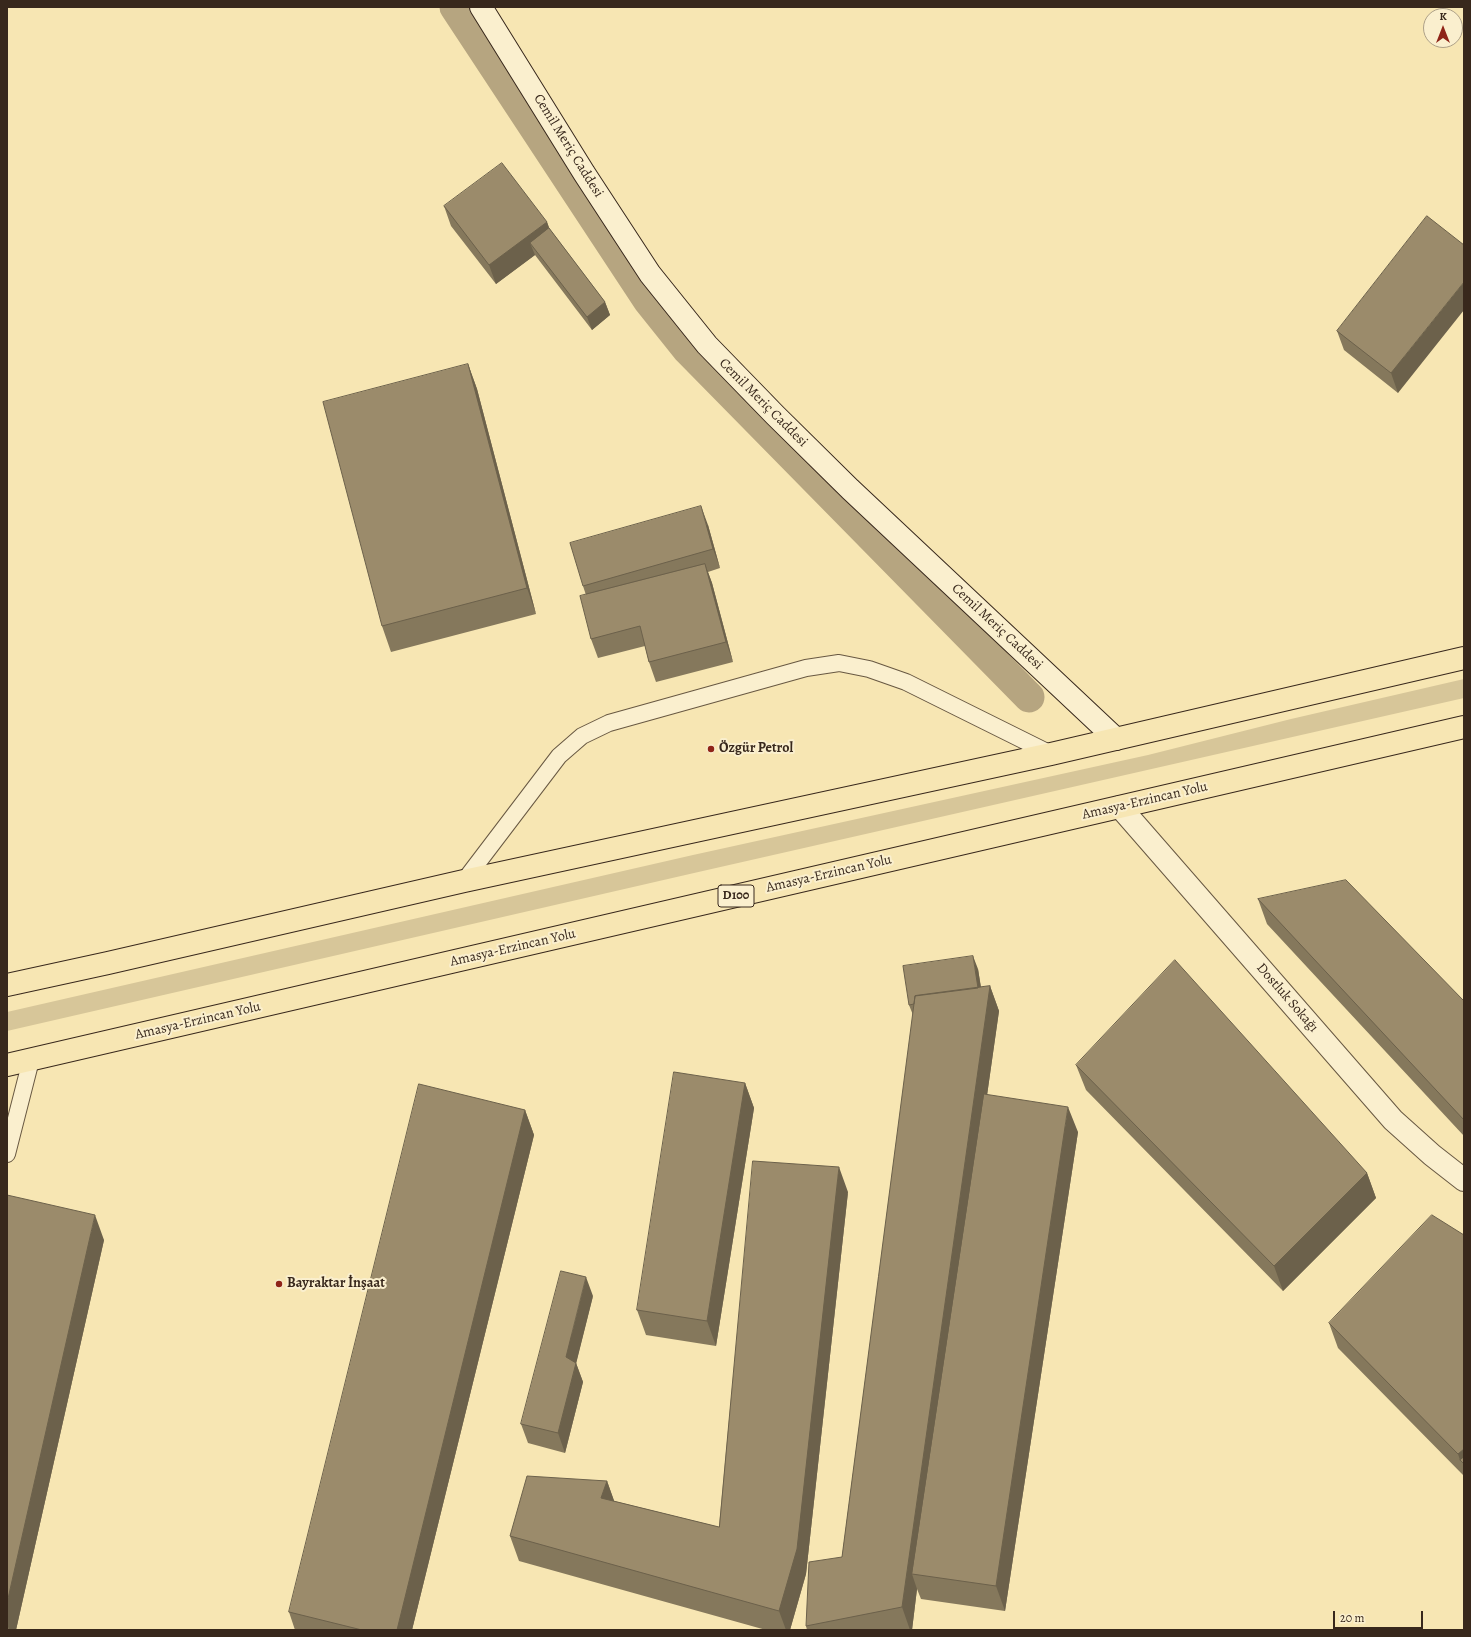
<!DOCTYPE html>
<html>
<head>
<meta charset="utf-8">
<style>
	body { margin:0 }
	#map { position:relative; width:1471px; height:1637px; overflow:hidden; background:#f7e6b3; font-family:Alegreya,serif }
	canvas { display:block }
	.frame { position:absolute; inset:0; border:8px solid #38281c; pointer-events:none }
	.north { position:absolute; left:1423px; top:8px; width:40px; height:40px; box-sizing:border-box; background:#faefce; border:1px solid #ac9f87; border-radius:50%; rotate:0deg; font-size:11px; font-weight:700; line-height:16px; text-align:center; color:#38281c }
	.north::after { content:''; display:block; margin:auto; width:14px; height:18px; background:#8f2418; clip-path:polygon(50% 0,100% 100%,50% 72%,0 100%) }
	.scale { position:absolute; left:1333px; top:1611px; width:90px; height:18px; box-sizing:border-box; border:2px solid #38281c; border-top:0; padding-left:5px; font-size:12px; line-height:14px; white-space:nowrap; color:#38281c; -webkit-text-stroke:3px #faefce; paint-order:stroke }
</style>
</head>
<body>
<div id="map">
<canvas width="1471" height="1637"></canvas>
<div class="frame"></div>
<div class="north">K</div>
<div class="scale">20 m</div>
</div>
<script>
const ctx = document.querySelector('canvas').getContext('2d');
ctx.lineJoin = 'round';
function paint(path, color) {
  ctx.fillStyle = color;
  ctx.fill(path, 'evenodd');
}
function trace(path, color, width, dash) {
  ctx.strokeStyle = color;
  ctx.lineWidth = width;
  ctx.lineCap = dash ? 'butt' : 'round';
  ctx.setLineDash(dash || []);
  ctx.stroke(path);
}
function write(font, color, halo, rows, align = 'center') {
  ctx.font = font + ' Alegreya,serif';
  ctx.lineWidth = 4;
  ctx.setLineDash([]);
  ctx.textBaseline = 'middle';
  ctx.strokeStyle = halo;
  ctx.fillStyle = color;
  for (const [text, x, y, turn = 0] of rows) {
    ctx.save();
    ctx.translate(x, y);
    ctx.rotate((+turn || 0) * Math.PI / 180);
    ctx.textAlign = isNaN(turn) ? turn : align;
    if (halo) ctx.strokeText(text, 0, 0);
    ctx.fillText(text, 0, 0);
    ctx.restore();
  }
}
paint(new Path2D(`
	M1464 679V698L694 873 7 1031V1012L693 855 1148 755 1291 719Z`), '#d7c699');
trace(new Path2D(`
	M455 7 648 300 688 350 1029 697`), '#b6a580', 31);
const lane = new Path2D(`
	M464 881 559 756 582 736 609 723 806 668 839 663 869 669 906 682 1051 754
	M7 1154 31 1060`);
const street = new Path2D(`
	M1120 807 1393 1120 1432 1155 1464 1180`);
const secondary = new Path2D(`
	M481 7 584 173 650 274 707 345 775 415 850 489 1116 739`);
const highway = new Path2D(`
	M7 985 108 963 464 881 1051 754 1464 658
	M7 1065 1464 727`);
trace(lane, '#685842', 18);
trace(street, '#685842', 24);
trace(secondary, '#38281c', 24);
trace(highway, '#38281c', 24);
trace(lane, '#faefce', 16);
trace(street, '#faefce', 22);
trace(secondary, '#faefce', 22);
trace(highway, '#f7e6b3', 22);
paint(new Path2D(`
	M444 206 547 222 549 228 605 302 610 315 592 330 535 255 496 284 451 226Z
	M1427 216 1398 393 1344 350 1337 331Z
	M468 364 477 389 536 614 391 652 382 626Z
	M708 525 720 568 708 572 712 583 733 662 656 682 649 662 645 646 598 658 591 639 586 595 583 586Z
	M1258 899 1464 1001V1136L1267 924Z
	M978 969 981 987 990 986 999 1011 987 1095 1078 1132 1005 1611 921 1599 917 1589 912 1630H807L806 1626 842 1557 913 1015 909 1005Z
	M1076 1065 1367 1173 1376 1198 1283 1291 1086 1090Z
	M745 1083 754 1108 716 1346 646 1335 637 1310Z
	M525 1110 534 1135 412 1630H295L289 1612Z
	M848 1192 806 1574 790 1630H766L519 1561 510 1536 607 1481 614 1501 719 1527Z
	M7 1195 104 1240 16 1630H7Z
	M1464 1235V1476L1338 1348 1329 1323Z
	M593 1296 576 1363 583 1382 565 1453 528 1443 521 1424Z`), '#85785c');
paint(new Path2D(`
	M547 222 554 241 530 243 535 255 496 284 489 265Z
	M1464 282V310L1398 393 1391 373Z
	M605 302 610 315 592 330 587 317Z
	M468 364 477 389 536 614 527 588Z
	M701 506 708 525 720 568 713 549Z
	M705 564 712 583 733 662 726 642Z
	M973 956 978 969 984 1008 979 995Z
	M990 986 999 1011 919 1575 912 1574 917 1589 912 1630H910L902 1607Z
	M745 1083 754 1108 716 1346 707 1321Z
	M1068 1107 1078 1132 1005 1611 996 1586Z
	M525 1110 534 1135 412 1630H397Z
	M839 1167 848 1192 806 1574 790 1630H786L779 1611Z
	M1367 1173 1376 1198 1283 1291 1274 1266Z
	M95 1215 104 1240 16 1630H9L7 1623V1603Z
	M586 1277 593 1296 573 1376 566 1357Z
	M576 1363 583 1382 565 1453 558 1433Z
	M1464 1449V1464L1460 1460 1458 1454Z
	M607 1481 616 1506 601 1498Z`), '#6c614b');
const building = new Path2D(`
	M502 163 547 222 489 265 444 206Z
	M1427 216 1464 245V282L1391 373 1337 331Z
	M549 228 605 302 587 317 530 243Z
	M468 364 527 588 382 626 323 402Z
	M701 506 713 549 583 586 570 543Z
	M705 564 726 642 649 662 640 626 591 639 580 596Z
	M1346 880 1464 1001V1120L1258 899Z
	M973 956 978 988 915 996 914 1004 909 1005 903 966Z
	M1175 960 1367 1173 1274 1266 1076 1065Z
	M990 986 902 1607 806 1626 809 1562 842 1557 915 996Z
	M674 1072 745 1083 707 1321 637 1310Z
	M419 1084 525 1110 397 1630H362L289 1612Z
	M984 1094 1068 1107 996 1586 912 1574Z
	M753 1161 839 1167 797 1549 779 1611 510 1536 527 1476 607 1481 601 1498 719 1527Z
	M7 1195 95 1215 7 1603Z
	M1432 1215 1464 1235V1449L1458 1454 1329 1323Z
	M561 1271 586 1277 566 1357 576 1363 558 1433 521 1424Z
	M1464 1457V1464L1460 1460Z`);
paint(building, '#9b8b6b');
trace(building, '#6c614b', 1);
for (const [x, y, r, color] of [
	[711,749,4,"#8f2418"],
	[279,1284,4,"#8f2418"]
]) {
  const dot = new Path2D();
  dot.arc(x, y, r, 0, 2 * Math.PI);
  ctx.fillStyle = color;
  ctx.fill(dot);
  trace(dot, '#faefce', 1.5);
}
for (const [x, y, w] of [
	[736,896,36]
]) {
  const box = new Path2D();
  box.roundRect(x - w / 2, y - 11, w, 22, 3);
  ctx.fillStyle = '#faefce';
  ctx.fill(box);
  trace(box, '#38281c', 1);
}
write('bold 13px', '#38281c', null, [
	["D100",736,896]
]);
write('14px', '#38281c', '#faefce', [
	["Cemil Meriç Caddesi",568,146,58],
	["Cemil Meriç Caddesi",763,403,45],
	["Cemil Meriç Caddesi",997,627,43],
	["Amasya-Erzincan Yolu",1145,801,-13],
	["Amasya-Erzincan Yolu",829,874,-13],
	["Amasya-Erzincan Yolu",513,948,-13],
	["Dostluk Sokağı",1287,998,49],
	["Amasya-Erzincan Yolu",198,1021,-13]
]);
write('bold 14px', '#38281c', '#faefce', [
	["Özgür Petrol",719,749],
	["Bayraktar İnşaat",287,1284]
], 'left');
</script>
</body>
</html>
